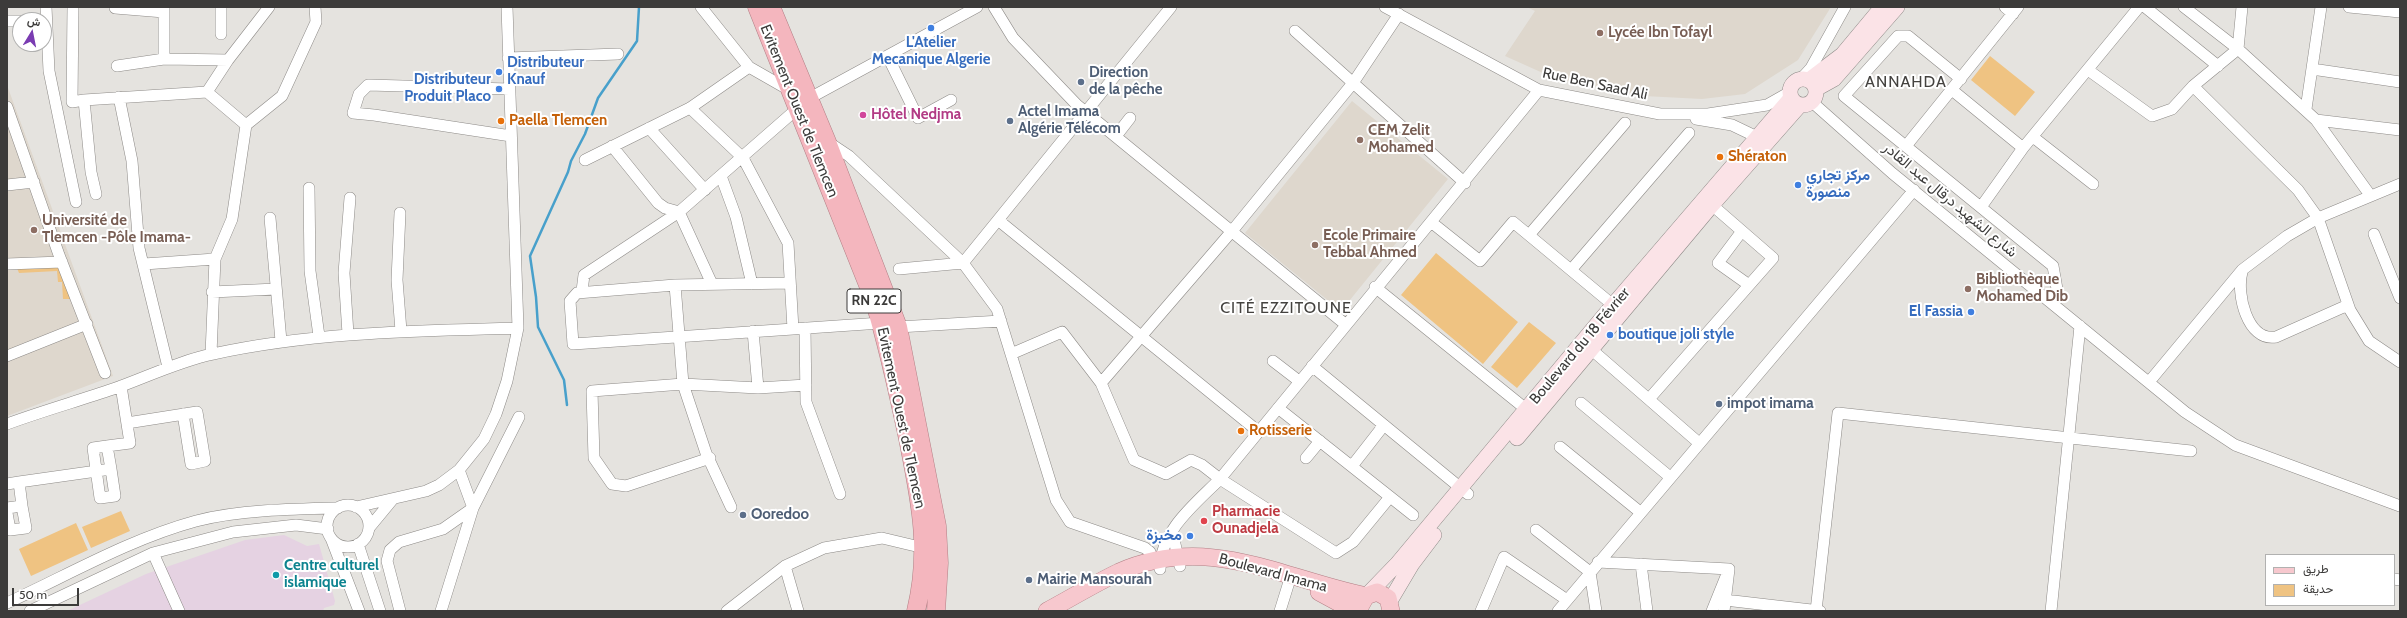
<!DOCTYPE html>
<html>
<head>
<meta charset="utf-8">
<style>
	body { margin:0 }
	#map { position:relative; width:2407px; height:618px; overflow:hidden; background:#e5e3df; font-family:Cabin,Vazirmatn,sans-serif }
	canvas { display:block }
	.frame { position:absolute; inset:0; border:8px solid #3c3b3a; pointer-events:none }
	.legend { position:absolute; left:2265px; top:554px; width:130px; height:52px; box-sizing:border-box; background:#fff; border:1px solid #b1b1b0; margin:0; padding:5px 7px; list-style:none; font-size:12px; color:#3c3b3a }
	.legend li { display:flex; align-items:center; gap:8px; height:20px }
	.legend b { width:20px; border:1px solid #b1b1b0 }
	.north { position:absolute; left:12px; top:12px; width:40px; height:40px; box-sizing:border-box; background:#fff; border:1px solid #b1b1b0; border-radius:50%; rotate:10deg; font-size:11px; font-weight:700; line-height:16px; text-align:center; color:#3c3b3a }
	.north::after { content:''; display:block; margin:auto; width:14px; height:18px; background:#7a3cb2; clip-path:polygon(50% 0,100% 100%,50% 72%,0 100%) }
	.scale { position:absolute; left:12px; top:588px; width:67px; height:18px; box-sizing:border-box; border:2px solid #3c3b3a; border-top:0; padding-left:5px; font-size:12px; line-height:14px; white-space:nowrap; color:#3c3b3a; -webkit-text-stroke:3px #fff; paint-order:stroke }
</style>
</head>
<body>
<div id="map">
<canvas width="2407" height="618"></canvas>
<div class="frame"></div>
<ul class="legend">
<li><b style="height:5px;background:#f7c8ce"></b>طريق</li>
<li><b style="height:11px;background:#efc382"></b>حديقة</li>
</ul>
<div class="north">ش</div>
<div class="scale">50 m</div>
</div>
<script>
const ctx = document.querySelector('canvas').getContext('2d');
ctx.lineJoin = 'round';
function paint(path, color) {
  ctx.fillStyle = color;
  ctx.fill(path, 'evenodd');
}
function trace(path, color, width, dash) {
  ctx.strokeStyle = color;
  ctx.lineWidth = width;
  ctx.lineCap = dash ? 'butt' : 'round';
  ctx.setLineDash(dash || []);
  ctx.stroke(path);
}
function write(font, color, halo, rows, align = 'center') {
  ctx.font = font + ' Cabin,Vazirmatn,sans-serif';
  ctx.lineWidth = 4;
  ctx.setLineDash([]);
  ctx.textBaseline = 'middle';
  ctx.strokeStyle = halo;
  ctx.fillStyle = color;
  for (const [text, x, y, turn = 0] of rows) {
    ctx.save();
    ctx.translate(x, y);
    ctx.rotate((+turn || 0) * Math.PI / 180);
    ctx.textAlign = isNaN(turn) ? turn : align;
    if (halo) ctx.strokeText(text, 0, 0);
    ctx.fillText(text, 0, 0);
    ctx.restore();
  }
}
paint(new Path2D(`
	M284 535 307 546 319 544 335 601 334 605 324 608 323 611H67L146 574 245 540Z`), '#e5d2e2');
paint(new Path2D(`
	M1527 7H1831L1798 60 1745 94 1702 99 1644 96 1554 78 1505 56 1535 11Z
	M7 85 113 376 7 416Z
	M1352 101 1448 179 1341 311 1245 233Z`), '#ded7cd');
paint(new Path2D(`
	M1990 56 2035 92 2015 116 1971 80Z
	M1436 253 1518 322 1483 364 1401 295Z
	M61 267 72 299H63L62 282H58L57 271 19 273 17 268Z
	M1529 322 1556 343 1517 388 1491 367Z
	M121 511 130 531 91 548 82 527Z
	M76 523 88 550 31 576 19 549Z`), '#efc382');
trace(new Path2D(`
	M567 405 564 380 538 327 536 297 530 256 568 172 571 161 585 134 598 98 637 41 639 7`), '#48a0cb', 2.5);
const minor = new Path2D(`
	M46 7 49 71 76 202
	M73 7 72 102 84 100 91 172 96 194
	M164 7V59L228 60
	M221 7V34
	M701 7 749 67
	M994 7 1013 38 1077 105 1345 324
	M1385 7 1539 90 1660 114H1708L1767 105 1790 92
	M2005 7 2013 14
	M2145 7 2218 66
	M2184 7 2238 49 2193 86 2298 190 2318 218 2350 310 2369 341 2400 362
	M2242 7 2238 49 2316 120 2370 195
	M2349 7 2400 12
	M115 8 164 12
	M7 21H20
	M1295 31 1465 183
	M888 57 918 118 951 100
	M508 58 618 54
	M117 66 164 59
	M2312 69 2400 82
	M2088 70 2152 116 2172 109 2193 86
	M1801 79 1811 68 1845 7
	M1961 79 1908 36H1898L1844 96 2053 266 2057 289 2049 301
	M509 89 368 85 359 94 353 113 374 115 511 136
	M1952 90 2023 148
	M119 97 132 161 139 248 168 367
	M808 99 977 7
	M84 100 207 92
	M1812 102 1892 173 2185 412 2235 445 2400 506
	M7 107 59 255 105 373
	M690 108 743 158 788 243 793 329
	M2306 109 2321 7
	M1696 119 1732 125 1757 137
	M2316 120 2400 130
	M246 125 207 92 228 60 269 7
	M649 128 705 190
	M1116 136 1130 118
	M2033 137 2093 184
	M828 142 849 156 963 263 1171 7
	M612 146 658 203 665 208 679 212 712 284
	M1906 146 2018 7
	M585 160 690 108 749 67 791 91
	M721 176 736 217 752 284
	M7 185 34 182
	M309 188 310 271 319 336
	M1981 207 2023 148 2139 7
	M400 213 397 280 401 331
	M270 218 281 341
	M998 220 1259 432
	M1431 222 1480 261 1513 222 1613 305
	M1742 231 1718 263 1749 285
	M2374 234 2400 298
	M1529 235 1625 123
	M7 264 62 262
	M144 264 215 259
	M899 269 963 263 997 309 1056 500 1070 522 1145 548 1150 552 1153 562
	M1571 270 1689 133
	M2242 272C2236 293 2247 342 2276 337L2348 305
	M790 283 675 285 577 293 570 301 573 344 881 323
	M675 285 683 384 706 453 731 507
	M1375 287 1532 414
	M582 291 584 275 679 212 798 108
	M212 292 276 289
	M898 327 1001 321
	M805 328 806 402 840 494
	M753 331 758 388
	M348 334 344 273 350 198
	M1592 350 1699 443
	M211 354 215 259 232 219 246 125 282 96 316 22 315 7
	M1011 354 1062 332 1101 383
	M7 356 87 324
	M1273 361 1299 381
	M1312 366 1468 494
	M2149 382 2242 270 2287 236 2318 218 2400 184
	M1649 399 1773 258 1712 205
	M1581 403 1670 477
	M1278 408 1413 515
	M127 423 197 412 205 461 191 464 183 414
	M7 424C42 411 78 401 113 389 147 377 179 361 213 354 314 332 415 331 518 328
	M107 446 93 448 100 498 115 496 111 469
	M1560 447 1640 512
	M710 458 626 486 612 484 594 458 592 391 683 384 758 388 806 385
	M1306 458 1320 441
	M1352 466 1384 425
	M7 484 19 482
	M1390 497 1353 542 1336 553 1220 479 1202 465 1191 460 1166 474 1134 460 1101 383 1232 231 1353 83 1399 14
	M327 526a21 21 0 1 1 42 0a21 21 0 1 1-42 0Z
	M356 507 426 491 439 485 459 470 484 439 496 414 507 381 518 328 507 7
	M7 508 22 506 19 482 111 469 107 446 130 443 121 386
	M7 513 10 530 26 528 22 506
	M369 528 393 499
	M1536 530 1590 572 1596 611
	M1172 531 1180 566
	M331 538 359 611
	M358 544 380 611
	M153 553 179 611
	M1598 562 1729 569
	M1641 564 1647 611
	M785 566 798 611
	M1160 569C1161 530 1194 505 1220 479L1539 90
	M2394 579 2400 580
	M1725 600 1820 611
	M7 603C68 575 130 539 196 521 239 510 293 509 338 508
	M30 611 153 553 233 532 296 525 328 529
	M400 611 387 561 390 550 399 542 443 529 473 508 459 470
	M441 611 473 508 519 417
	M727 611 785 566 824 548 882 538 924 548
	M1280 611 1289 582
	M1481 611 1504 557 1567 600
	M1558 611 1914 190
	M1712 611 1729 569 1724 611
	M1816 611 1838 413 2191 451
	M2051 611 2080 326`);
const secondary = new Path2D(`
	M1790 92a13 13 0 1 1 26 0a13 13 0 1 1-26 0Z
	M1809 80 1842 55 1882 7
	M1816 89 1834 79 1897 7
	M1517 438 1712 205 1800 105
	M1369 593 1397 564 1613 305 1791 98
	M1390 601 1412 564 1434 535`);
const primary = new Path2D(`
	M1319 592 1354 611
	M1361 605 1366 596 1377 592 1388 598 1391 611
	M1047 611C1071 598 1094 584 1119 572 1208 533 1280 578 1366 596`);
const trunk = new Path2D(`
	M757 7 874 300C888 346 898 392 908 439 920 500 931 549 916 611
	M771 7 827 142 898 327 937 526 939 563 936 611`);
trace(minor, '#8d8a87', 12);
trace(secondary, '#8d8a87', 16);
trace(primary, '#b27f85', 18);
trace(trunk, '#b27f85', 19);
trace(minor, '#fff', 11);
trace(secondary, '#fbe3e7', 15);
trace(primary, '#f7c8ce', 17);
trace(trunk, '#f4b6be', 18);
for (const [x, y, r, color] of [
	[931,28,4,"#3f7fe0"],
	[1600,33,4,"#8d6e63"],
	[499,72,4,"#3f7fe0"],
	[1081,82,4,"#5c6f8a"],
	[499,89,4,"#3f7fe0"],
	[863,115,4,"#d1479c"],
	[501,121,4,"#e8710a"],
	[1010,121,4,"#5c6f8a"],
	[1360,140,4,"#8d6e63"],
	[1720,157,4,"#e8710a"],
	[1798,185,4,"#3f7fe0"],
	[34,230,4,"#8d6e63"],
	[1315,245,4,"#8d6e63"],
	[1968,289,4,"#8d6e63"],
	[1971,312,4,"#3f7fe0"],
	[1610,335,4,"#3f7fe0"],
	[1719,404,4,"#5c6f8a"],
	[1241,431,4,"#e8710a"],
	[743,515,4,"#5c6f8a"],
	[1204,521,4,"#e0444e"],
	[1190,536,4,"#3f7fe0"],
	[276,575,4,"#0f9aa8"],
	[1029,580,4,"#5c6f8a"]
]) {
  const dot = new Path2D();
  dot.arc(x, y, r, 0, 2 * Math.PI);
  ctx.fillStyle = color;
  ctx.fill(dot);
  trace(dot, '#fff', 1.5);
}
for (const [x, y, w] of [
	[874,301,54]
]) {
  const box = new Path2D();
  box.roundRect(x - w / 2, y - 12, w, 24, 3);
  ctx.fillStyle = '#fff';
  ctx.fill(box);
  trace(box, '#3c3b3a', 1);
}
write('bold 14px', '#3c3b3a', null, [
	["RN 22C",874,301]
]);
write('bold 15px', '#785e54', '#fff', [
	["Lycée Ibn Tofayl",1608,33],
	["CEM Zelit",1368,131],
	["Mohamed",1368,148],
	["Université de",42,221],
	["Tlemcen -Pôle Imama-",42,238],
	["Ecole Primaire",1323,236],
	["Tebbal Ahmed",1323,253],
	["Bibliothèque",1976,280],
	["Mohamed Dib",1976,297]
], 'left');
write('bold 15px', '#366cbe', '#fff', [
	["L'Atelier",931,43,"center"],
	["Mecanique Algerie",931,60,"center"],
	["Distributeur",507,63],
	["Knauf",507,80],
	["Distributeur",491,80,"right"],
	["Produit Placo",491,97,"right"],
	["مركز تجاري",1806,176],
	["منصورة",1806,193],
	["El Fassia",1963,312,"right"],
	["boutique joli style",1618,335],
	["مخبزة",1182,536,"right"]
], 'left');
write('bold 15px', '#4e5e75', '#fff', [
	["Direction",1089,73],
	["de la pêche",1089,90],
	["Actel Imama",1018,112],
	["Algérie Télécom",1018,129],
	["impot imama",1727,404],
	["Ooredoo",751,515],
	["Mairie Mansourah",1037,580]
], 'left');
write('15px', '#3c3b3a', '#fff', [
	["Rue Ben Saad Ali",1595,84,12],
	["Evitement Ouest de Tlemcen",799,111,68],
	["شارع الشهيد درقال عبد القادر",1950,200,40],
	["Boulevard du 18 Février",1580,346,-50],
	["Evitement Ouest de Tlemcen",901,418,78],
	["Boulevard Imama",1273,573,15]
]);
write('bold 15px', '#b23c85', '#fff', [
	["Hôtel Nedjma",871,115]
], 'left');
write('bold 15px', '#c56008', '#fff', [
	["Paella Tlemcen",509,121],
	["Shératon",1728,157],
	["Rotisserie",1249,431]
], 'left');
write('bold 15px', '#be3a42', '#fff', [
	["Pharmacie",1212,512],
	["Ounadjela",1212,529]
], 'left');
write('bold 15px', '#0d838f', '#fff', [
	["Centre culturel",284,566],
	["islamique",284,583]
], 'left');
ctx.letterSpacing = '1px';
write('16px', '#44423f', '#fff', [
	["ANNAHDA",1906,82],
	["CITÉ EZZITOUNE",1286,308]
]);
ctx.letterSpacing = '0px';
</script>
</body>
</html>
